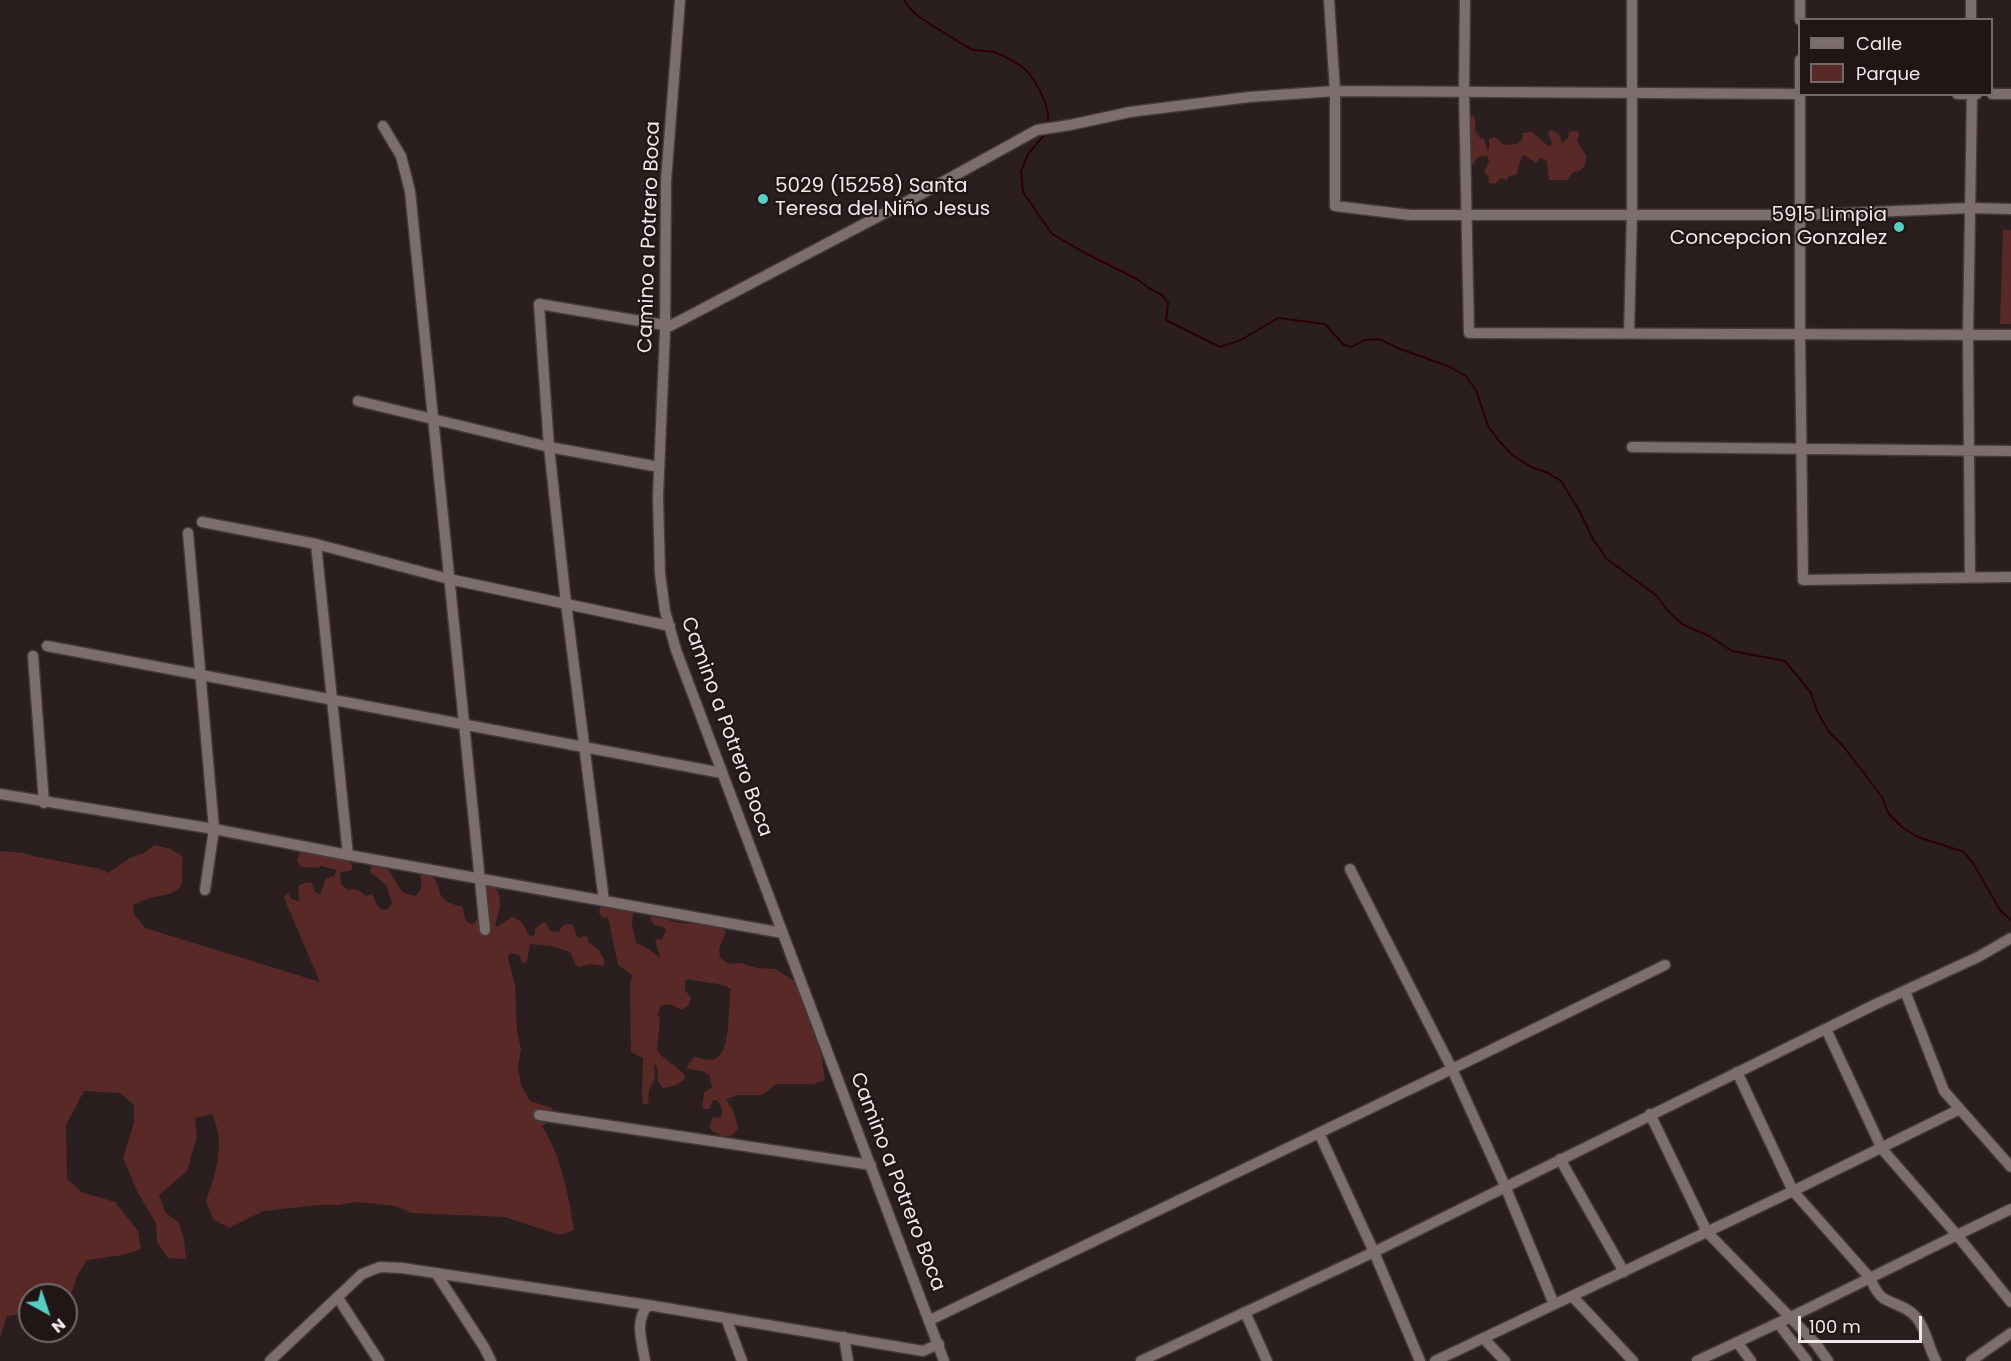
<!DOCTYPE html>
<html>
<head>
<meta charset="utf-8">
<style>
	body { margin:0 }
	#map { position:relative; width:2011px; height:1361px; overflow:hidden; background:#2a1f1e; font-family:Poppins,sans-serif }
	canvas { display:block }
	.legend { position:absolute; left:1798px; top:18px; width:195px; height:78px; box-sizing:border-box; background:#201615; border:2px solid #746a6a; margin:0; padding:8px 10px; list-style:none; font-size:18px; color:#f1e9e9 }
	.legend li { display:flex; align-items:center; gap:12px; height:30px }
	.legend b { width:30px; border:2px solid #746a6a }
	.north { position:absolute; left:18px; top:1283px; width:60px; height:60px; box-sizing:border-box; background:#201615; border:2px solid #746a6a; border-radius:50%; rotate:140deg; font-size:16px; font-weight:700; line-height:24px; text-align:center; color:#f1e9e9 }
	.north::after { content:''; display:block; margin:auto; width:21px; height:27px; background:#56cec3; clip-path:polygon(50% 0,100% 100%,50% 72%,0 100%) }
	.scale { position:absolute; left:1798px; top:1316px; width:124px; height:27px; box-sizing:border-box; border:3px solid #f1e9e9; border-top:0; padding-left:8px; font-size:18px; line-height:21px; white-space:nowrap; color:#f1e9e9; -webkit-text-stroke:4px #201615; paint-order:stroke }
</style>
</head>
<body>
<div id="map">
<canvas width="2011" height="1361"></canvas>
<ul class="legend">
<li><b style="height:8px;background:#7b6e6d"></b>Calle</li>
<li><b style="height:16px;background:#592928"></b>Parque</li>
</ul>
<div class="north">N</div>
<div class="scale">100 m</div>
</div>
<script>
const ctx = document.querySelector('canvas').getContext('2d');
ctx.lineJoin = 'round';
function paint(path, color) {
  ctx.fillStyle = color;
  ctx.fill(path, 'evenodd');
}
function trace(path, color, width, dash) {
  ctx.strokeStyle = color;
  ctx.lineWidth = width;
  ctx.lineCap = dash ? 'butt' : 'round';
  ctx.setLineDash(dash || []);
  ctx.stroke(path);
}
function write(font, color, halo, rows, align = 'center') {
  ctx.font = font + ' Poppins,sans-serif';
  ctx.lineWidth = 4.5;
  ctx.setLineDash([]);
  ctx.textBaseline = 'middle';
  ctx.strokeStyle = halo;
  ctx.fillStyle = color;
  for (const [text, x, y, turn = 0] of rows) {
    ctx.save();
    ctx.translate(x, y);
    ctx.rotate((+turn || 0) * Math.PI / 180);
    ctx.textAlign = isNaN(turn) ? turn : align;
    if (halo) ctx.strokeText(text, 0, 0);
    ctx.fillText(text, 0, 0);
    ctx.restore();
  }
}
paint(new Path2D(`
	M1473 115 1475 119V130L1480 138 1484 139 1487 150H1489V139L1495 137 1504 145 1517 144 1522 140 1523 133 1532 132 1549 147 1552 144 1548 133 1551 130 1559 134 1562 143 1568 138 1569 132 1577 131 1579 133 1577 141 1586 155 1585 166 1581 170 1573 172 1568 180H1549L1547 161 1540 158 1536 163 1524 155 1522 156 1516 175 1509 176 1507 180 1501 178 1495 184 1488 183 1489 177 1484 172 1489 161 1488 157C1481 154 1476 157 1474 164L1470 165 1468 120Z
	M2003 230H2011V324H2000Z
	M154 845 171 849 183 857C181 865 183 873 182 881 180 895 161 895 151 898 145 899 138 903 133 905L134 914 145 928 320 982 284 898 288 893 291 899 299 901 298 886 306 882 312 883 314 891 320 895 326 879 334 876 337 870 321 866 317 868 301 867 297 861 301 849 350 861 353 869 349 871 340 872 341 884 349 891 351 889 358 890 366 896 372 894C376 902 377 910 387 910L392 903 386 885 370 872 372 863 385 864 402 892 414 896C423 892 422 884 420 876L423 873 432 874C445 898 435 900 463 907L465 920 472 925 485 910 486 887H495C504 900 499 911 495 925L497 927 512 917C521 919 525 926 528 934L531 937 535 934V929L542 923H546L550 931 559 932 562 926 570 924 574 926 576 935 579 938 583 936 588 937V942L599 950 605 962 603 966 589 964 580 967 576 965 570 952 552 946 530 944 527 962 522 963 519 955 510 953 508 958 515 985 517 1031 521 1049 518 1068 521 1085 530 1101 552 1108 554 1112 549 1121 542 1126C562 1158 568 1193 574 1230L560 1235 505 1217 412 1213 395 1206 357 1202 338 1205H319L263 1211 229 1228 213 1219 206 1201C216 1172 226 1144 212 1114L195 1118 197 1136 187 1171 159 1195 165 1212 179 1223 184 1240 186 1259 168 1258 157 1242 156 1223 137 1191 123 1158 134 1123V1105L120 1093 84 1091 66 1125 67 1179 81 1192 115 1202 138 1231 141 1249 123 1255 87 1260 77 1276 71 1295 66 1298V1295H30V1313L7 1316 0 1338V851L24 853 33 856 100 869 108 873 130 858 144 853Z
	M603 905 633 913 632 925 636 943 646 947 660 958 655 939 662 940 666 930 663 927 654 925 650 919 651 917C662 917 670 921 680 923 695 925 715 918 726 932L719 948 720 958 730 964 740 963 757 968 776 969 797 983 821 1053 825 1080 813 1084H776L762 1095H739L726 1099 733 1110 738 1128 733 1135 724 1137 712 1131 710 1127 712 1118 721 1117C723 1110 722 1106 717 1100H713L709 1109H705L702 1106 704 1092 712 1088 710 1076 703 1071 686 1069 694 1057C700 1058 712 1062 717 1058 731 1049 728 1005 731 989 719 981 703 984 689 979L685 981V990L691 998 688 1006 681 1010C675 1005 667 1003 660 1006L658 1015 660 1019 657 1050C665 1062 677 1065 685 1076L684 1080 676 1085 663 1088 658 1081 657 1067 654 1064 655 1077 649 1090 648 1104H643L642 1095 643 1058 631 1052 630 989 632 975 618 965 608 917 604 918 599 913 600 908Z`), '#592928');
trace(new Path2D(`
	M904 0C914 17 928 22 943 32 953 38 961 44 971 49 979 52 987 50 994 52 1020 62 1033 72 1043 98 1047 108 1049 114 1048 125
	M1046 133 1028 154 1021 171 1023 192 1052 234 1085 253 1137 279 1149 288 1162 295 1168 303 1166 320 1220 347 1241 340 1278 318 1325 324 1344 345 1352 347 1364 340 1379 339 1400 349 1448 366 1466 376 1476 390 1488 426 1500 442 1511 454 1531 467 1548 473 1561 481 1579 510 1593 539 1607 559 1657 596 1668 611 1682 624 1709 636 1732 651 1785 661 1811 693 1818 713 1829 732 1844 747 1882 797 1888 813 1903 828 1918 837 1964 852 1973 863 2000 910 2011 920`), '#2c0003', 2);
const minor = new Path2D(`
	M680 0 666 181 665 332 658 496 660 574 665 611 676 650 944 1361
	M1329 0 1335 91V206L1410 215H1799L1970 208 2011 209
	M1465 0 1464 92 1469 333 2011 335
	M1971 0V20
	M1800 20V0
	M1800 60V334L1803 580 2011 577
	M1957 94H1977
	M1992 94H2011
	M383 126 401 156 410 191 485 930
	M1629 333 1632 213V0
	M358 401 549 447 659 467
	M1632 447 2011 451
	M202 522 316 544 449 579 670 626
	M188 533 214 829 205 890
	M316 544 348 855
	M1970 578 1968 335 1972 94
	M47 646 722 773
	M33 656 44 803
	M0 794 214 829 348 855 783 933
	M1350 869 1452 1069 1505 1186 1554 1304
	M604 901 566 603 549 447 539 304 670 326 921 194 1037 130 1070 125 1130 112 1249 97 1335 91 1800 94
	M1905 991 1944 1091 2011 1167
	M1737 1072 1793 1191 1870 1278C1873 1284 1876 1293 1883 1298 1894 1305 1907 1306 1916 1317 1927 1330 1928 1347 1936 1361
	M1650 1114 1707 1232 1816 1344 1828 1361
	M539 1115 871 1165
	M1319 1133 1374 1252 1420 1361
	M1560 1159 1624 1272
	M2011 1209 1957 1235 2011 1302
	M436 1273 484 1347 491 1361
	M1572 1296 1633 1361
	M338 1298 379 1361
	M1245 1312 1267 1361
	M726 1318 742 1361
	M930 1320 1452 1069 1665 965
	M1778 1323 1807 1361
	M844 1337 848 1361
	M1484 1339 1505 1361
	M1737 1342 1751 1361
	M270 1361 362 1274 380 1267 402 1268 648 1305 923 1351 939 1344
	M645 1361C642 1341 634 1322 648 1305
	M1141 1361 1374 1252 1876 1004 1978 957 2011 938
	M1435 1361 1793 1191 1960 1109
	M1697 1361 1791 1317 1957 1235 1882 1149 1826 1029
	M1971 1361 2011 1333`);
trace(minor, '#433a3a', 13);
trace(minor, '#7b6e6d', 10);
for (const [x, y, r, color] of [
	[763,199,6,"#56cec3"],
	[1899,227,6,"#56cec3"]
]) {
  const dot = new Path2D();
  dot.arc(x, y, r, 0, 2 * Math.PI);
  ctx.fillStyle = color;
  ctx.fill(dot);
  trace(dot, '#201615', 2);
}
write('20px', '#f1e9e9', '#201615', [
	["5029 (15258) Santa",775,187],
	["Teresa del Niño Jesus",775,210],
	["5915 Limpia",1887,216,"right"],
	["Concepcion Gonzalez",1887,239,"right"]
], 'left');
write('20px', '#f1e9e9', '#201615', [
	["Camino a Potrero Boca",650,237,-88],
	["Camino a Potrero Boca",726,727,70],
	["Camino a Potrero Boca",897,1182,69]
]);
</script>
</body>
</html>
